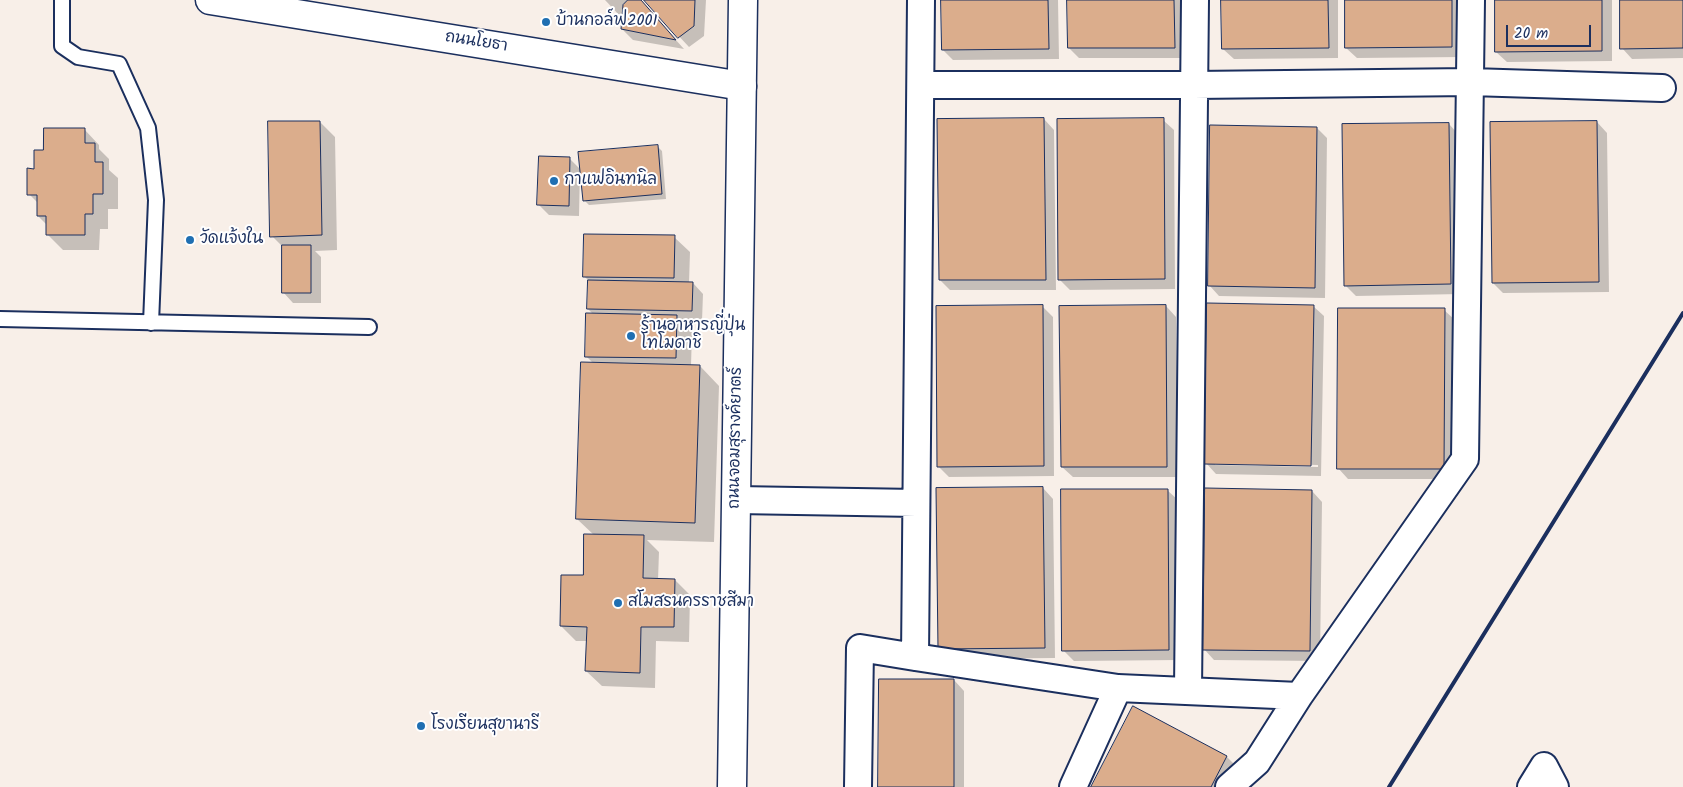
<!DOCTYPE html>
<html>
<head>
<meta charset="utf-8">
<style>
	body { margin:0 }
	#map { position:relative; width:1683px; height:787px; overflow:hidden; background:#f8efe8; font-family:Kalam,sans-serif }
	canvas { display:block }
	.scale { position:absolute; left:1506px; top:25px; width:85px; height:22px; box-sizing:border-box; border:2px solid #1b2f5e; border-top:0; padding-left:6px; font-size:15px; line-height:18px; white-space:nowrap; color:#1b2f5e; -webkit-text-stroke:4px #fff; paint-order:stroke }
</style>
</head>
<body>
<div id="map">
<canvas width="1683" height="787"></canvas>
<div class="scale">20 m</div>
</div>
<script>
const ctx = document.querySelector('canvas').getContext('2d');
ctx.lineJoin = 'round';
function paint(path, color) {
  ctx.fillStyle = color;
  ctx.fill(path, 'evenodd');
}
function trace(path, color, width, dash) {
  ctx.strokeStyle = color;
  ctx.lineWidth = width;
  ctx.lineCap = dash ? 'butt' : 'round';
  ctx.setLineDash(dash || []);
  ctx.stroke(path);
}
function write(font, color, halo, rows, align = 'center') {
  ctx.font = font + ' Kalam,"Playpen Sans Thai",sans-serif';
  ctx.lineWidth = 4;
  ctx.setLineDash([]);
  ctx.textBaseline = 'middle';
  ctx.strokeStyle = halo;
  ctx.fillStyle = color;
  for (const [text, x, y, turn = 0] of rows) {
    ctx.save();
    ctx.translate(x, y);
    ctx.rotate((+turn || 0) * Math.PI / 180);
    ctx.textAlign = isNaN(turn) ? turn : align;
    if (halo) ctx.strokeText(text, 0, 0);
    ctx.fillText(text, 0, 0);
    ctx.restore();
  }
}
paint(new Path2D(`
	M605 0H640L684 49 633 40 622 29 624 13 620 16Z
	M645 0H706L704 36 689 47Z
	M943 0H1058L1059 59 953 60 943 50Z
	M1069 0H1184L1185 58H1079L1069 48Z
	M1223 0H1338V58L1234 59 1223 49Z
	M1346 0H1462V57L1357 58 1346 48Z
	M1496 0H1612V61L1507 62 1496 52Z
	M1621 0H1683V58L1632 59 1622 48Z
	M1044 119 1054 130 1056 290H950L940 280Z
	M1163 120 1174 130 1175 289 1070 290 1060 280Z
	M320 122 335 137 337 250 315 251 321 257V303H293L283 292V247L272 236Z
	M1597 122 1607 133 1609 292 1503 293 1493 283Z
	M1449 124 1459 135 1461 294 1356 296 1345 285Z
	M1317 128 1327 138 1325 298 1219 296 1209 285Z
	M84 129 99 145V149L109 159V170L118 178V209H108V229H100L99 250H63L47 234V225L38 216V203L29 194 36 170 45 151Z
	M657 146 662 151 666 199 589 205 584 200Z
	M569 158 581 170H580L579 216 549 215 539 205Z
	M674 237 690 252 689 283H693L703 294 702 321H680L692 332 691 366H700L719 386 714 542 647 540 659 552 658 580H675L690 595 689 642 656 641 655 688 602 686 586 671 587 641H576L561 626 584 577 595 536 577 519 593 363 586 356 594 315 588 309 589 281 584 276Z
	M1042 306 1053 317 1054 476 949 477 939 467Z
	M1166 306 1176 317 1177 477H1073L1062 467Z
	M1313 306 1324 316 1321 476 1216 474 1206 463ZM1215 463 1318 465V467L1215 465Z
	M1444 310 1455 320 1454 479H1348L1338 468Z
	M1043 488 1053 499 1055 658 949 659 939 649Z
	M1167 490 1178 500 1179 660 1074 661 1063 650Z
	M1312 491 1322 502 1320 661 1214 660 1204 649Z
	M954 680 964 691V787H880Z
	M1227 757 1237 767 1227 787H1092Z`), '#0003');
const building = new Path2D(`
	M628 0H641L676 40 621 29 623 5Z
	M644 0H695L694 26 678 38Z
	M941 0H1048L1049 49 942 50Z
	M1067 0H1174L1175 48H1068Z
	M1221 0H1328L1329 48 1222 49Z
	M1345 0H1452V47L1345 48Z
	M1495 0H1602V51L1495 52Z
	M1620 0H1683V48L1620 49Z
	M1044 118 1046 280H939L937 119Z
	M1164 118 1165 279 1058 280 1057 119Z
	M268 121H320L322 235 270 237Z
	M1597 121 1599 282 1492 283 1490 122Z
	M1449 123 1451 284 1344 286 1342 124Z
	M1210 125 1317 127 1315 288 1208 286Z
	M44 128H85V143H95V162H103V194H93V214H85V235H46V216H37V195H27V168L34 169V150H43Z
	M658 145 662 194 583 201 578 152Z
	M539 156 570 157 569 206 537 205Z
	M584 234 675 235 674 278 583 277Z
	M282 245H311V293H282Z
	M588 280 693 282 692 311 587 309Z
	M1207 303 1314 305 1311 466 1204 464Z
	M1043 305 1044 466 937 467 936 306Z
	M1166 305 1167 467H1061L1059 306Z
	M1338 308H1445L1444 469H1337Z
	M586 313 677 315 676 358 585 357Z
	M581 362 700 365 695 523 576 519Z
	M1043 487 1045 648 938 649 936 488Z
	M1205 488 1312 490 1310 651 1203 650Z
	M1061 489H1168L1169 650 1062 651Z
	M584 534 644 535 643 578 675 579 674 627H641L640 673 585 671 587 627 560 626 561 575H583Z
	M879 679H954V787H878Z
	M1133 706 1227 756 1211 787H1091Z`);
paint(building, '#dbad8c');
trace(building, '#1b2f5e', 1);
const service = new Path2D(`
	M62 0V46L78 57 119 64 148 128 156 200 151 323
	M0 319 369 327`);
const minor = new Path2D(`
	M921 85H1194L1471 82 1662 88
	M737 500 916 503
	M915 657 1118 688 1299 696
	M1188 690 1195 0
	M858 787 860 648 915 657 921 0
	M1073 787 1118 688
	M1229 787 1257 762 1299 696 1465 459 1471 0
	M1531 787 1544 766 1555 787`);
const tertiary = new Path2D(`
	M210 0 742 86`);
const secondary = new Path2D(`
	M732 787 743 0`);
trace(service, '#1b2f5e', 18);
trace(minor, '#1b2f5e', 30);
trace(tertiary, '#1b2f5e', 31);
trace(secondary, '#1b2f5e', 31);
trace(service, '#fff', 14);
trace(minor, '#fff', 26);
trace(tertiary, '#fff', 28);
trace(secondary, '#fff', 28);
trace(new Path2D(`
	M1389 787 1683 313`), '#1b2f5e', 4);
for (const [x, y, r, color] of [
	[546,22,5,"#1f6fb2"],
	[554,181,5,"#1f6fb2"],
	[190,240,5,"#1f6fb2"],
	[631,336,5,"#1f6fb2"],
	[618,603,5,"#1f6fb2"],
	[421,726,5,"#1f6fb2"]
]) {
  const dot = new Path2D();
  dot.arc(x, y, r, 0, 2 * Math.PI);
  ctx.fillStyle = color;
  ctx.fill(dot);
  trace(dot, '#fff', 2);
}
write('16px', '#1b2f5e', '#fff', [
	["บ้านกอล์ฟ2001",556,22],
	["กาแฟอินทนิล",564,181],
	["วัดแจ้งใน",200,240],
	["ร้านอาหารญี่ปุ่น",641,327],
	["โทโมดาชิ",641,345],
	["สโมสรนครราชสีมา",628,603],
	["โรงเรียนสุขานารี",431,726]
], 'left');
write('16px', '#1b2f5e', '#fff', [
	["ถนนโยธา",476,43,9],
	["ถนนจอมสุรางค์ยาตร์",737,438,-89]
]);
</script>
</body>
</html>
